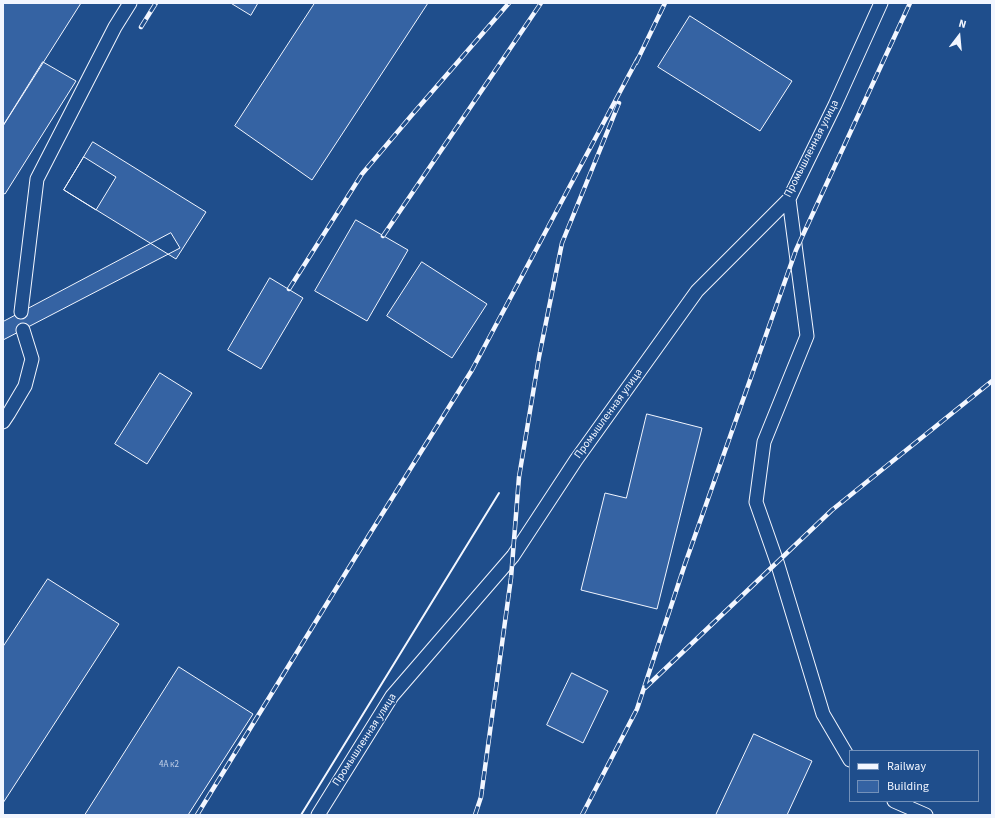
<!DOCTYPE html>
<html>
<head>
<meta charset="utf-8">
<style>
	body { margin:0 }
	#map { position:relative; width:995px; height:818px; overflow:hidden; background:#1f4e8c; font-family:"Source Sans 3",sans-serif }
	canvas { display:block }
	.frame { position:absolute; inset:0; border:4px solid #f2f6ff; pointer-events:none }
	.legend { position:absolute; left:849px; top:750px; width:130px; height:52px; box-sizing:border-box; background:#1f4e8c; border:1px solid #7391ba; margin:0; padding:5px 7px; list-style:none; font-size:12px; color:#f2f6ff }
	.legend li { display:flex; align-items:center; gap:8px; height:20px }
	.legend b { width:20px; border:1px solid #7391ba }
	.north { position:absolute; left:939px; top:16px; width:40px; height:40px; -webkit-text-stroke:3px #1f4e8c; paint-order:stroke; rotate:16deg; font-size:11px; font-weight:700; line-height:16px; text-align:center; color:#f2f6ff }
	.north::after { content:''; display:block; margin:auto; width:14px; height:18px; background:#f2f6ff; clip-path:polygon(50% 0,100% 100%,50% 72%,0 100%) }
</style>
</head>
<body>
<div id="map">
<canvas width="995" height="818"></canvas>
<div class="frame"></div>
<ul class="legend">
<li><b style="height:5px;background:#f2f6ff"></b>Railway</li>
<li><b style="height:11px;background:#3563a3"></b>Building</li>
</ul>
<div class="north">N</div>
</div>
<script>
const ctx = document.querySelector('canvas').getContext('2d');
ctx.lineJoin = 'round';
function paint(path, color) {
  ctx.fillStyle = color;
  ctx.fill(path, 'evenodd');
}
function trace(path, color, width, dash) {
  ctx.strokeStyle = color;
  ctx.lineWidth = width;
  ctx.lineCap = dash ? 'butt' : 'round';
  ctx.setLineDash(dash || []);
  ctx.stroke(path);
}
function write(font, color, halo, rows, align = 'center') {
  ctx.font = font + ' "Source Sans 3",sans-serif';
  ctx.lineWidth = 3;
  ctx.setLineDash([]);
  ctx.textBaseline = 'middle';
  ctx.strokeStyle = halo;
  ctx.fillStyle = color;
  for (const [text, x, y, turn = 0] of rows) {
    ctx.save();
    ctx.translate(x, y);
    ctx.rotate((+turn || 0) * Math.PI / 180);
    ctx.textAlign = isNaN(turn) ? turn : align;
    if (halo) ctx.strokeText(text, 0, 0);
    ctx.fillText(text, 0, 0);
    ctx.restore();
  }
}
const building = new Path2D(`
	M3 3H81L3 126Z
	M231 3H258L251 15Z
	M315 3H428L312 180 235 126Z
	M690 16 792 81 760 131 658 67Z
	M43 62 76 81 5 194 3 193V126Z
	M93 142 206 212 176 259 64 190Z
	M84 157 116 177 96 210 64 190Z
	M356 220 408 250 367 321 315 291Z
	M171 233 180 248 3 340V322Z
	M422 262 487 304 452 358 387 316Z
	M270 278 303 298 261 369 228 350Z
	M160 373 192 393 147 464 115 444Z
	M647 414 702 428 657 609 581 590 605 493 626 498Z
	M48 579 119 624 3 803V647Z
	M179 667 253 714 188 815H85Z
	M572 673 608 691 583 743 547 725Z
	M754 734 812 761 787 815H716Z`);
paint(building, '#3563a3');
trace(building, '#f2f6ff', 1);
const lane = new Path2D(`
	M789 199 807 336 764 442 756 502 777 562 823 714 850 760
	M21 312 37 179 115 27 130 3
	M3 422 9 413 25 386 32 359 23 330
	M894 801 926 815
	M318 815 392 696 513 556 576 460 697 291 789 199 835 105 881 3`);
trace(lane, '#f2f6ff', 15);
trace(lane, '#1f4e8c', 13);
const rail = new Path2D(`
	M141 27 156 3
	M636 63 665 3
	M383 236 541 3
	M289 289 362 174 411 116 509 3
	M645 688 832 510 992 381
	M197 815 361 548 472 370 638 58
	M475 815 481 797 511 578 519 477 539 357 562 243 619 103
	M582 815 637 709 685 564 796 250 910 3`);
trace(rail, '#f2f6ff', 4.5);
trace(rail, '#1f4e8c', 3, [9]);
trace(new Path2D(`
	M301 815 499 493`), '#f2f6ff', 2);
write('9px', '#c3d1e8', null, [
	["4А к2",169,765]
]);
write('11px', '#f2f6ff', '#1f4e8c', [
	["Промышленная улица",812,149,-63],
	["Промышленная улица",609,414,-54],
	["Промышленная улица",365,740,-57]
]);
</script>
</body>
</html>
